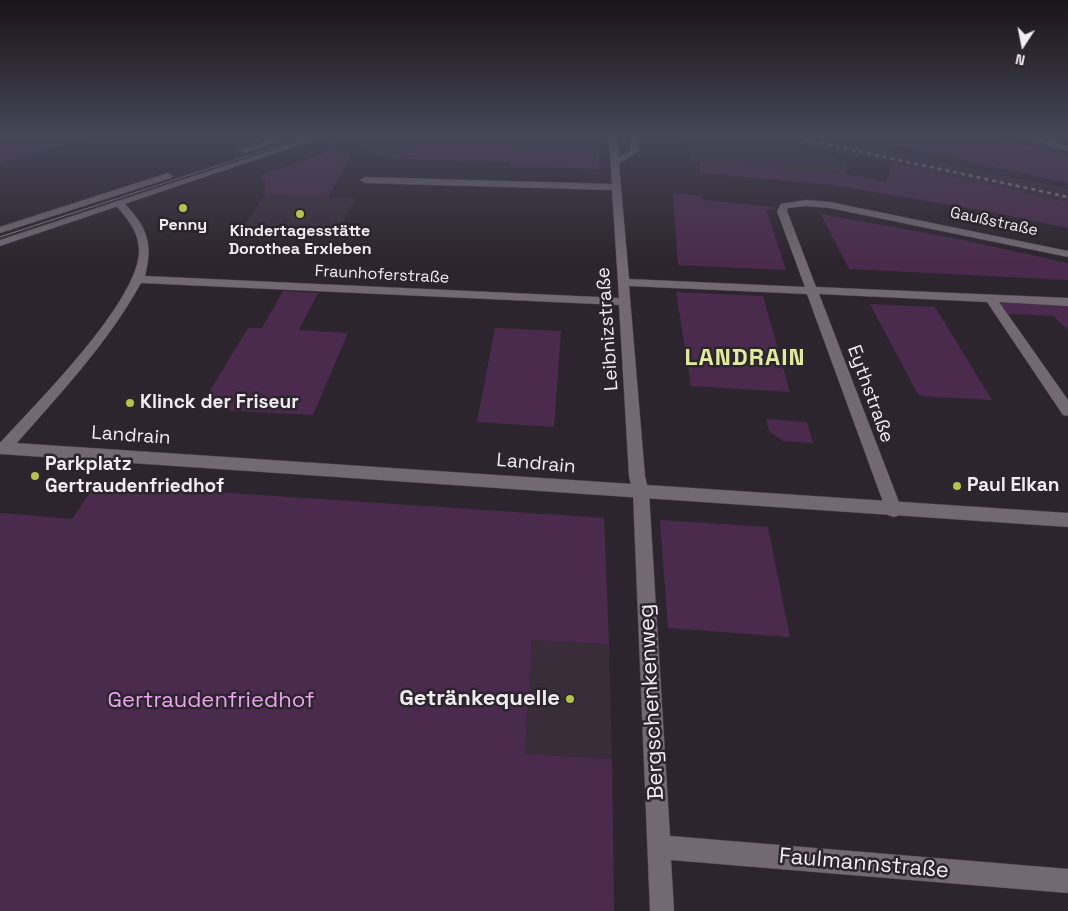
<!DOCTYPE html>
<html>
<head>
<meta charset="utf-8">
<style>
	body { margin:0 }
	#map { position:relative; width:1068px; height:911px; overflow:hidden; background:#2d252d; font-family:"Space Grotesk",sans-serif }
	canvas { display:block }
	.north { position:absolute; left:998px; top:20px; width:50px; height:50px; -webkit-text-stroke:4px #2d252d; paint-order:stroke; rotate:191deg; font-size:14px; font-weight:700; line-height:20px; text-align:center; color:#f1ecf1 }
	.north::after { content:''; display:block; margin:auto; width:18px; height:22px; background:#f1ecf1; clip-path:polygon(50% 0,100% 100%,50% 72%,0 100%) }
</style>
</head>
<body>
<div id="map">
<canvas width="1068" height="911"></canvas>
<div class="north">N</div>
</div>
<script>
const ctx = document.querySelector('canvas').getContext('2d');
ctx.lineJoin = 'round';
function paint(path, color) {
  ctx.fillStyle = color;
  ctx.fill(path, 'evenodd');
}
function trace(path, color, width, dash) {
  ctx.strokeStyle = color;
  ctx.lineWidth = width;
  ctx.lineCap = dash ? 'butt' : 'round';
  ctx.setLineDash(dash || []);
  ctx.stroke(path);
}
function write(font, color, halo, rows, align = 'center') {
  ctx.font = font + ' "Space Grotesk",sans-serif';
  ctx.lineWidth = 5;
  ctx.setLineDash([]);
  ctx.textBaseline = 'middle';
  ctx.strokeStyle = halo;
  ctx.fillStyle = color;
  for (const [text, x, y, turn = 0] of rows) {
    ctx.save();
    ctx.translate(x, y);
    ctx.rotate((+turn || 0) * Math.PI / 180);
    ctx.textAlign = isNaN(turn) ? turn : align;
    if (halo) ctx.strokeText(text, 0, 0);
    ctx.fillText(text, 0, 0);
    ctx.restore();
  }
}
paint(new Path2D(`
	M338 136H450L382 158Z
	M479 136H598L599 150 509 148Z
	M685 136H734L847 162 845 174 692 162Z
	M768 136H816L1068 189V202Z
	M264 196 356 198 337 234 241 230Z
	M532 640 609 644 612 759 525 754Z`), '#392d3a');
paint(new Path2D(`
	M0 136H94L0 163Z
	M450 136H479L509 148 599 150V169L511 166 510 162 382 158Z
	M850 136H993L1068 156V183Z
	M334 150 350 156 328 197 264 196 266 183 260 176Z
	M700 162 845 174 886 182 893 163 1068 202V228L991 212 833 185 700 173Z
	M673 193 701 196 703 200 775 207V209H766L786 270 678 265Z
	M821 214 958 239 1068 263V280L849 269Z
	M283 291 318 293 299 330 348 333 313 415 199 409 248 328H262Z
	M676 292 763 296 790 392 691 386Z
	M999 301 1068 304V330L1053 316 1008 314Z
	M870 304 935 307 992 400 919 396Z
	M495 328 561 331 554 427 477 422Z
	M766 419 807 422 813 443 783 441 769 431Z
	M96 484 604 518 609 644 532 640 525 754 612 759 614 911H0V513L72 519Z
	M660 520 768 527 790 637 668 628Z`), '#4b2b4d');
const street = new Path2D(`
	M609 136H617L619 157 631 150 630 136H638L639 151 619 164 629 279 805 287 777 211 781 204 806 200 830 202 1068 251V257L830 208 806 206 788 208 787 211 816 287 1068 298V306L999 302 1068 400V416L1063 415 987 302 819 294 902 510 900 515 894 517 888 515 886 510 807 294 629 286 645 476 649 493 670 836 1068 869V893L671 860 674 911H650L633 493 629 476 619 305 141 283C107 345 56 398 9 452H0V443C35 404 141 300 139 249 138 229 126 218 114 203L116 201H122C146 225 154 242 145 276L619 298 612 190 365 183 360 180 365 177 612 184Z`);
const secondary = new Path2D(`
	M280 136H292L245 153 238 151Z
	M315 136H326L0 246V240Z
	M1018 136H1031L1068 145V151Z
	M168 173 173 176 171 178 0 233V227Z
	M0 442 1068 513V527L0 454Z`);
trace(street, '#4a434b', 1);
trace(secondary, '#4a434b', 1);
paint(street, '#736973');
paint(secondary, '#736973');
trace(new Path2D(`
	M0 237 308 136`), '#8c868c', 1);
trace(new Path2D(`
	M789 136 1068 197`), '#8c868c', 2.5, [4, 4]);
const sky = ctx.createLinearGradient(0, 0, 0, 263);
sky.addColorStop(0, '#191419');
sky.addColorStop(0.52, '#464657');
sky.addColorStop(1, '#46465700');
ctx.fillStyle = sky;
ctx.fillRect(0, 0, 1068, 263);
for (const [x, y, r, color] of [
	[183,208,5,"#b5c249"],
	[300,214,5,"#b5c249"],
	[130,403,5,"#b5c249"],
	[35,476,5,"#b5c249"],
	[957,486,5,"#b5c249"],
	[570,699,5,"#b5c249"]
]) {
  const dot = new Path2D();
  dot.arc(x, y, r, 0, 2 * Math.PI);
  ctx.fillStyle = color;
  ctx.fill(dot);
  trace(dot, '#2d252d', 2);
}
write('16px', '#f1ecf1', '#2d252d', [
	["Gaußstraße",994,222,12],
	["Fraunhoferstraße",382,275,3]
]);
write('bold 16px', '#f1ecf1', '#2d252d', [
	["Penny",183,226],
	["Kindertagesstätte",300,232],
	["Dorothea Erxleben",300,250]
]);
write('19px', '#f1ecf1', '#2d252d', [
	["Leibnizstraße",608,329,-94],
	["Eythstraße",870,394,70],
	["Landrain",131,436,4],
	["Landrain",536,464,5]
]);
write('bold 19px', '#f1ecf1', '#2d252d', [
	["Klinck der Friseur",140,403],
	["Parkplatz",45,465],
	["Gertraudenfriedhof",45,487],
	["Paul Elkan",967,486]
], 'left');
write('bold 22px', '#f1ecf1', '#2d252d', [
	["Getränkequelle",560,699]
], 'right');
write('22px', '#eea2f3', '#2d252d', [
	["Gertraudenfriedhof",211,701]
]);
write('22px', '#f1ecf1', '#2d252d', [
	["Bergschenkenweg",652,702,-93],
	["Faulmannstraße",864,864,5]
]);
ctx.letterSpacing = '1px';
write('bold 24px', '#e0eb9d', '#2d252d', [
	["LANDRAIN",745,358]
]);
ctx.letterSpacing = '0px';
</script>
</body>
</html>
